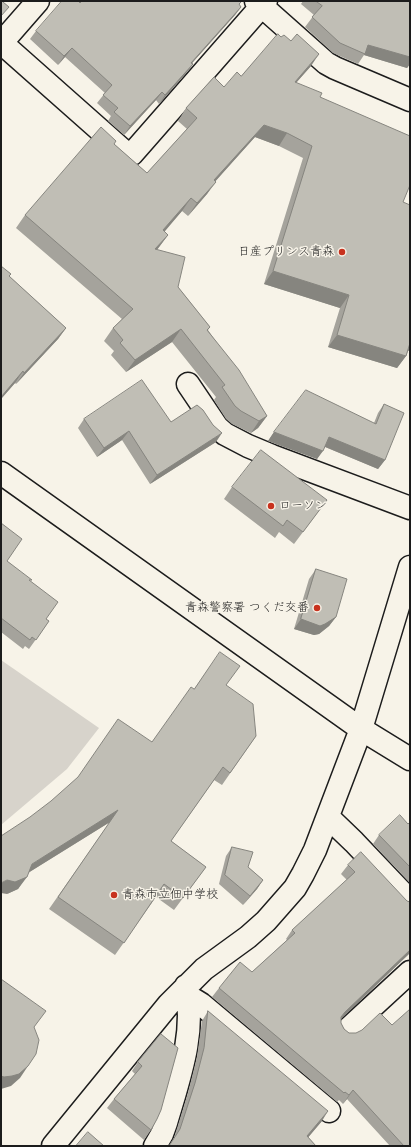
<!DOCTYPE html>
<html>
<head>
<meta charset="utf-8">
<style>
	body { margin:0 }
	#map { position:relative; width:411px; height:1147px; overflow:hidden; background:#f7f3e8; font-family:"Playpen Sans",sans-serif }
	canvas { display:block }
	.frame { position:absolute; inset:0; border:2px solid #1c1c1c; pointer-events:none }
</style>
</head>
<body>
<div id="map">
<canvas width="411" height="1147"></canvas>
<div class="frame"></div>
</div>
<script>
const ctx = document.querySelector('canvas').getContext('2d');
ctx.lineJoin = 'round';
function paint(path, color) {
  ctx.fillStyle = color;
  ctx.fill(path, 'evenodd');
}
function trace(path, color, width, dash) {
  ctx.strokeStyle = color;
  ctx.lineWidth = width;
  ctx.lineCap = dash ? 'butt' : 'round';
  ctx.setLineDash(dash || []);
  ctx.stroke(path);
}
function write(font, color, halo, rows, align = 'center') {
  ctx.font = font + ' "Playpen Sans","Klee One",sans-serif';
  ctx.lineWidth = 3;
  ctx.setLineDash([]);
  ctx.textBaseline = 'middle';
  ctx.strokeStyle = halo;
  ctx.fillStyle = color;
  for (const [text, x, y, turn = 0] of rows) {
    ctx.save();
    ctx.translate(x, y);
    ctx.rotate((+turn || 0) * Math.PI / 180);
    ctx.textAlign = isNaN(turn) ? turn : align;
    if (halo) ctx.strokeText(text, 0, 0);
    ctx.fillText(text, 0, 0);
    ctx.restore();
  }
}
paint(new Path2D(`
	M1 660 99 728 67 769 1 825Z`), '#d7d3cb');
const minor = new Path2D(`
	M38 1 4 40V45L127 154H132L266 1
	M256 1 326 63 335 68 410 100
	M188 384 217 427 225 434 248 446 272 456 410 508
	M1 473 361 729 410 759
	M328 817 354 842 410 901
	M188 996 201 1004 329 1111
	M347 1030 410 972
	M53 1146 169 1004 204 969 248 937 266 921 295 888 303 874 315 850 361 729 410 567
	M155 1146 162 1134 166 1123C179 1078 196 1033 186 986`);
trace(minor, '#1c1c1c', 25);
trace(minor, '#f7f3e8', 22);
paint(new Path2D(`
	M242 1 239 5 241 7 235 15 192 63 193 64 187 72 159 104 156 100 124 135 108 121 111 116 97 103 105 93 65 57 58 65 30 39 36 31 80 3Z
	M303 1H410V64L407 68 364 55 358 64 333 53 305 27 314 15 301 4Z
	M311 66 296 83 320 97 403 202 408 351 406 356 397 368 328 347 340 308 264 284 303 158 279 146 255 137 215 181 207 194 188 216 182 211 164 231 168 235 157 250 178 287 210 327 208 330 267 416 258 428 251 433 232 424 226 419 214 400 216 397 172 342 126 372 111 355 114 351 104 341 113 328 122 319 16 228 25 215 114 144 147 173 187 129 178 121 186 108 224 87 241 76Z
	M1 266 9 276 66 328 58 339 16 384 15 383 1 399Z
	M384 404 385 460 378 469 325 447 317 459 268 441 274 432 374 423 378 413Z
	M84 419 171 422 216 442 150 484 122 440 97 457 78 428Z
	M232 487 327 500 294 544 279 532 275 538 224 499Z
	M1 523 7 561 31 582 46 619 49 621 29 649 25 646 23 649 1 632Z
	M316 569 336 617 329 626 319 634 314 635 294 629 309 579Z
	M226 685 256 736 222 785 214 780 171 841 206 867 174 910 156 897 115 955 49 909 110 822 28 873 18 889 7 894 152 742 194 689Z
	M410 822V883L373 844 379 835 408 824Z
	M232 847 248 867 263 880 257 889 243 905 219 884 226 856Z
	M361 852 410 953 341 1018V1023L410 1146H390L347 1099 343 1104 339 1100 337 1102 212 997 219 988 252 972 287 940 286 939 292 930 347 880 341 874 348 865Z
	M208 1011 322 1121 308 1137 316 1146H169L174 1138 188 1093 197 1057 202 1021Z
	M161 1034 151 1130 144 1140 107 1108 114 1099 135 1074 132 1071 138 1062Z`), '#a5a39c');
paint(new Path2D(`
	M241 7 235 15 185 71 191 63Z
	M368 45 410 57V64L407 68 364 55Z
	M72 48 65 57 58 65 64 56Z
	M319 54 311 66 286 94 295 82Z
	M193 64 187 72 159 104 165 95Z
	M162 92 156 100 124 135 130 126Z
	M264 125 287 133 279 146 255 137 205 193 214 180Z
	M216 182 207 194 188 216 197 203Z
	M191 198 182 211 155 243 163 230Z
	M168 235 159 247 147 262 155 249Z
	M273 271 349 295 340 308 264 284Z
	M66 328 58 339 16 384 24 373Z
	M181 329 172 342 126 372 135 360Z
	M337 335 406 356 397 368 328 347Z
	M410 340V351L403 350Z
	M23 371 15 383 1 399V397Z
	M267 416 258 428 251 433 259 421Z
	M129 431 122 440 97 457 104 448Z
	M274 432 323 451 317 459 268 441Z
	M222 433 216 442 150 484 157 475Z
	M329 437 385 460 378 469 323 446Z
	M336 617 329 626 319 634 314 635 294 629 301 619Z
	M118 810 110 822 23 876 32 864Z
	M27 877 18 889 7 894 1 893V883L7 880Z
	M263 880 257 889 243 905 250 896Z
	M410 950V953L339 1021 345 1012Z
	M28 1066 20 1078 11 1086 1 1089V1076Z
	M353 1090 347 1099 343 1104 349 1095Z
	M328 1111 322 1121 301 1146 307 1136Z`), '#86857f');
const building = new Path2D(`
	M1 1H4L3 2 9 7 1 16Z
	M62 1H78L80 3 82 1H242L239 4 241 7 191 63 193 64 165 95 162 92 130 126 114 112 118 108 103 95 112 85 72 48 64 56 36 31Z
	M316 1H410V57L368 45 365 54 340 43 312 17 322 6Z
	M278 34 281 37 284 35 291 41 297 34 319 54 295 82 322 93 320 97 410 136V185L403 202 410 205V343L406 356 337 335 349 295 273 271 312 146 287 133 264 125 214 180 216 182 197 203 191 198 163 230 168 235 155 249 185 257 178 287 210 327 207 330 239 370 267 416 259 421 241 411 235 406 222 387 225 385 181 329 135 360 120 343 123 340 113 328 133 309 25 215 101 127 116 141 114 144 147 173 197 118 186 108 214 77 224 87 237 72 241 76Z
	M1 266 11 274 9 276 66 328 24 373 23 371 1 397Z
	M142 380 171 422 197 405 203 410 213 425 222 433 157 475 129 431 104 448 84 419Z
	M306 390 376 424 384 404 404 413 385 460 329 437 323 451 274 432Z
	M261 450 327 500 303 532 287 520 283 526 232 487Z
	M1 523 22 539 7 561 32 580H29L58 602 46 619 49 621 36 640 32 637 30 640 1 618Z
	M316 569 347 579 336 617 325 624 320 626 301 619Z
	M220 652 240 666 226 685 253 704 256 736 230 773 223 767 171 841 206 867 183 898 164 884 124 943 58 897 118 810 32 864 27 877 15 882 7 880 1 883V836L30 817 51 801 78 777 118 719 152 742 191 687 194 689Z
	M400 815 408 824 410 822V867L379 835Z
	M232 847 253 852 248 867 263 880 250 896 225 875Z
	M361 852 407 901 410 902V950L345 1012 341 1017V1023L344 1029 349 1033H356L362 1030 380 1013 392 1025 410 1009V1146H404L353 1090 349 1095 345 1092 344 1093 219 988 240 962 252 972 295 933 292 930 355 872 348 865Z
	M1 979 46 1011 34 1027 39 1040 36 1054 28 1066 19 1074 12 1076 4 1077 1 1076Z
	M208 1011 328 1111 307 1136 316 1146H169L180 1129 195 1083 204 1048Z
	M161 1034 178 1048 161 1110 157 1119 151 1130 114 1099 142 1066 138 1062Z
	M88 1132 104 1146H76Z`);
paint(building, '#c0beb5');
trace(building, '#86857f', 1);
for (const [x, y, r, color] of [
	[342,252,4,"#c8321e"],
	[271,506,4,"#c8321e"],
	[317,608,4,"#c8321e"],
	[114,895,4,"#c8321e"]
]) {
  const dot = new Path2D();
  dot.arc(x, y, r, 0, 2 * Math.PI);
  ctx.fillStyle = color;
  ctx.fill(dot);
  trace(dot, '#f7f3e8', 1.5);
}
write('12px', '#1c1c1c', '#f7f3e8', [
	["日産プリンス青森",334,252],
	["ローソン",279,506,"left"],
	["青森警察署 つくだ交番",309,608],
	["青森市立佃中学校",122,895,"left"]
], 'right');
</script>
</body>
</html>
